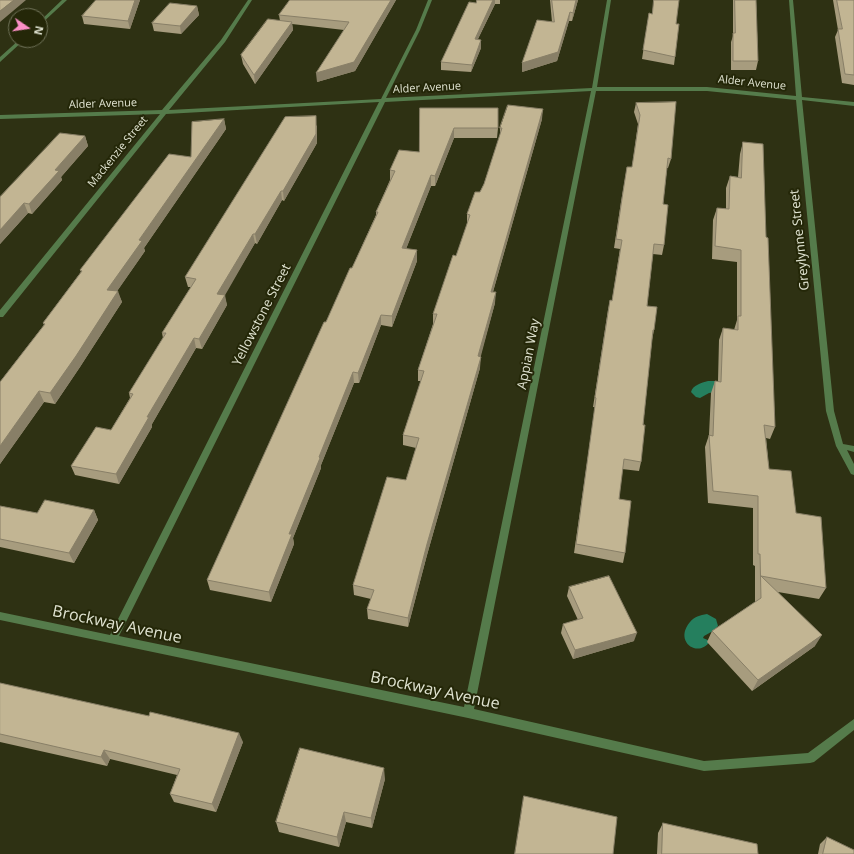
<!DOCTYPE html>
<html>
<head>
<meta charset="utf-8">
<style>
	body { margin:0 }
	#map { position:relative; width:854px; height:854px; overflow:hidden; background:#2e3113; font-family:"Open Sans",sans-serif }
	canvas { display:block }
	.north { position:absolute; left:8px; top:8px; width:40px; height:40px; box-sizing:border-box; background:#242708; border:1px solid #6f7258; border-radius:50%; rotate:103deg; font-size:11px; font-weight:700; line-height:16px; text-align:center; color:#e0e3d1 }
	.north::after { content:''; display:block; margin:auto; width:14px; height:18px; background:#fb8fc6; clip-path:polygon(50% 0,100% 100%,50% 72%,0 100%) }
</style>
</head>
<body>
<div id="map">
<canvas width="854" height="854"></canvas>
<div class="north">N</div>
</div>
<script>
const ctx = document.querySelector('canvas').getContext('2d');
ctx.lineJoin = 'round';
function paint(path, color) {
  ctx.fillStyle = color;
  ctx.fill(path, 'evenodd');
}
function trace(path, color, width, dash) {
  ctx.strokeStyle = color;
  ctx.lineWidth = width;
  ctx.lineCap = dash ? 'butt' : 'round';
  ctx.setLineDash(dash || []);
  ctx.stroke(path);
}
function write(font, color, halo, rows, align = 'center') {
  ctx.font = font + ' "Open Sans",sans-serif';
  ctx.lineWidth = 4;
  ctx.setLineDash([]);
  ctx.textBaseline = 'middle';
  ctx.strokeStyle = halo;
  ctx.fillStyle = color;
  for (const [text, x, y, turn = 0] of rows) {
    ctx.save();
    ctx.translate(x, y);
    ctx.rotate((+turn || 0) * Math.PI / 180);
    ctx.textAlign = isNaN(turn) ? turn : align;
    if (halo) ctx.strokeText(text, 0, 0);
    ctx.fillText(text, 0, 0);
    ctx.restore();
  }
}
paint(new Path2D(`
	M708 381H715L717 392 709 393 700 398 696 397 691 392C693 385 701 383 708 381Z
	M707 614 716 619 718 626 713 631 704 636 703 638 710 641C699 659 673 642 690 622 694 617 700 615 707 614Z`), '#257f5e');
paint(new Path2D(`
	M62 0H67L40 25V21Z
	M248 0H252L225 42 169 110 381 99 416 30 428 0H432L420 30 386 98 592 88 607 0H611L597 87H707L796 96 789 0H793L802 97 854 102V106L802 100 834 411 843 444 854 446V452L847 450 854 464V475L851 474 836 446 826 411 796 100 707 91H596L474 709 704 761 808 753 854 719V730L814 762 810 763 704 771 468 718 0 620V612L110 635 379 102 166 114 3 317H0V310L160 114 0 119V115L162 110 221 40ZM591 91 464 707 119 636 385 102Z
	M19 40H24L0 62V57Z`), '#557b4b');
paint(new Path2D(`
	M140 0 130 29 84 24 82 16Z
	M290 0H396L355 71 317 82 344 30 292 24 293 30 255 84 243 64 241 55 280 21 279 15Z
	M477 0H500V4H495L478 39 481 48 471 72 441 70V62L476 3Z
	M550 0H578L572 21H569L557 61 522 72 552 22Z
	M733 0H756L758 61 756 70H731V42L733 36Z
	M833 0H854V85L842 83 835 37 838 30Z
	M197 6 199 15 181 34 154 31 152 23Z
	M649 13 676 24 675 57 674 65 642 59Z
	M636 103 671 159 668 168H667L663 204 664 245 662 255 653 254 647 306 654 330 652 340 643 425 641 462 639 471 622 469 619 499 625 553 623 563 574 553 595 407H593L608 310 610 300H612L620 249 614 248 621 202 627 167H632L638 124 634 112Z
	M420 108 498 128 497 138H454L435 186H431L406 249 417 250V261L392 327 381 325 359 383H354L321 465V468L293 538 294 544 271 602 210 590 207 580 326 322 352 268 376 215V212L390 180V170L419 152Z
	M224 119 226 129 144 248 145 251 117 291 122 302 80 367 55 404 44 402 0 464V382L44 325 43 323 81 272 80 270 191 157Z
	M542 119 493 292 495 303 480 357V368L427 555 408 627 368 619 367 609 371 599 354 595 353 585 406 480 416 448 403 445V435L421 381H418V370L433 324V314L456 256 467 225V214L480 192 484 184 500 136V128Z
	M317 125V143L284 201 282 200 257 244 255 243 224 295 227 305 202 349 196 348 152 424V427L119 484 75 475 71 466 111 430 130 398 129 393 163 338 162 333 191 287H188L185 277Z
	M85 136 88 146 61 177 62 180 32 214 28 213 0 244V197Z
	M743 142 766 237 775 427 770 439 766 438 769 469 796 513 826 588 819 599 778 592 815 646 752 691 707 642 712 631 755 602V566L753 565V508L708 503 705 447 709 435 711 393 715 381H718L719 340 723 328 734 330 737 320V262L712 259 713 220 717 208 726 209V188L730 176 738 177 740 154Z
	M0 506 37 513 94 510 98 520 74 563 0 547Z
	M569 587 634 641 573 659 561 633 563 624 578 620 567 596Z
	M0 683 243 742 216 812 174 802 170 794 177 775 110 759 107 766 0 742Z
	M385 779 372 828 346 822 339 847 279 832 276 822Z
	M524 796 613 854H515Z
	M663 823 758 854H657L658 833Z
	M827 837 854 854H818L820 844Z`), '#a79c7e');
paint(new Path2D(`
	M14 0H26L0 22V11Z
	M135 0H140L130 29 128 21Z
	M391 0H396L355 71 317 82 316 73Z
	M493 0H495V4L474 47 475 39Z
	M576 0H578L572 21 573 13Z
	M197 6 199 15 181 34 180 26Z
	M570 12 569 21 557 61 522 72V63Z
	M292 22 293 30 255 84 254 75Z
	M481 40V48L471 72 472 65Z
	M543 109 542 119 490 302 491 292Z
	M316 116 317 143 284 201 283 191Z
	M224 119 226 129 144 248 145 251 111 300 107 290 139 240Z
	M454 128V138L435 186V176Z
	M85 136 88 146 61 177 62 180 32 214 29 204 55 170Z
	M431 175V186L402 259V248Z
	M281 191 282 200 257 244 255 234Z
	M24 203 28 213 0 244V230Z
	M253 234 255 243 220 304 217 294Z
	M417 250V261L392 327V316Z
	M118 291 122 302 80 367 55 404 50 393Z
	M496 292 495 303 478 367V356Z
	M225 295 227 305 202 349 199 339Z
	M381 315V325L359 383 358 373Z
	M194 338 196 348 152 424V427L119 484 116 474 147 417Z
	M481 357 480 368 427 555 408 627V618L427 544Z
	M353 372 354 383 321 465V468L293 538 294 544 271 602 269 592 289 534 319 457Z
	M39 391 44 402 0 464V446Z
	M94 510 98 520 74 563 69 553Z
	M637 633 634 641 573 659 575 650Z
	M822 635 815 646 752 691 758 680Z
	M239 733 243 742 216 812 212 804Z
	M104 750 110 759 107 766 101 757Z
	M384 768 385 779 372 828 371 818Z
	M344 812 346 822 339 847 337 837Z`), '#887f67');
const building = new Path2D(`
	M0 0H14L0 11Z
	M96 0H135L128 21 82 16Z
	M290 0H391L354 62 316 73 349 22 279 15Z
	M477 0H493L475 39 481 40 472 65 441 62 469 2 476 3Z
	M552 0H576L573 13 570 12 558 52 522 63 537 20 554 22Z
	M654 0H679L676 24H679L675 57 643 50 649 13 652 14Z
	M735 0H756L758 61H733V33H735Z
	M837 0H854V75L845 74 838 29H842Z
	M170 3 197 6 180 26 152 23Z
	M268 19 292 22 254 75 241 55Z
	M676 102 671 159 668 158 663 204 668 205 664 245 654 244 647 306 657 307 654 330H653L643 425H645L641 462 624 459 619 499 631 501 625 553 576 544 596 398 595 397 610 300 612 301 622 240 616 239 623 192 627 167H632L640 115 636 103Z
	M508 105 543 109 491 292H496L478 356 481 357 427 544 408 618 367 609 374 590 353 585 387 477 406 480 419 438 403 435 424 371 418 370 437 314H433L453 255 456 256 470 215 467 214 475 192H480L484 184 502 128H500Z
	M420 108H498V128H454L435 176 431 175 402 248 417 250 392 316 381 315 358 373 353 372 319 457 320 458 289 534H292L269 592 207 580 324 322H326L350 268H352L378 212H376L395 171 390 170 399 150 419 152Z
	M316 116V134L283 191H281L255 234H253L217 294 225 295 199 339 194 338 147 417H149L116 474 71 466 96 427 111 430 133 394 129 393 166 333H162L196 279 185 277 285 117Z
	M224 119 139 240 142 241 107 290 118 291 76 356 50 393 39 391 0 446V382L45 324 43 323 82 271 80 270 169 154 191 157 192 122Z
	M60 133 85 136 55 170 59 171 29 204 24 203 0 230V197Z
	M743 142 763 144 766 237 768 238 775 427 764 425 769 469 791 471 796 513 821 517 826 588 761 576 822 635 758 680 712 631 761 598 760 554H758V496L713 491 709 435 713 436 715 381 721 382 723 328 738 330V316H741V250L715 246 717 208 729 209 730 176 741 178Z
	M45 500 94 510 69 553 0 539V506L37 513Z
	M609 576 637 633 575 650 563 624 583 618 569 587Z
	M0 683 149 716 150 712 239 733 212 804 170 794 180 769 104 750 101 757 0 734Z
	M300 748 384 768 371 818 344 812 337 837 276 822Z
	M524 796 617 817 613 854H515Z
	M663 823 757 844 758 854H662Z
	M827 837 854 850V854H823Z`);
paint(building, '#c2b593');
trace(building, '#887f67', 1);
write('11px', '#e0e3d1', '#242708', [
	["Alder Avenue",752,83,6],
	["Alder Avenue",427,88,-3],
	["Alder Avenue",103,104,-2],
	["Mackenzie Street",118,152,-51]
]);
write('13px', '#e0e3d1', '#242708', [
	["Greylynne Street",800,240,-96],
	["Yellowstone Street",262,315,-63],
	["Appian Way",529,354,-79]
]);
write('16px', '#e0e3d1', '#242708', [
	["Brockway Avenue",117,625,12],
	["Brockway Avenue",435,691,12]
]);
</script>
</body>
</html>
